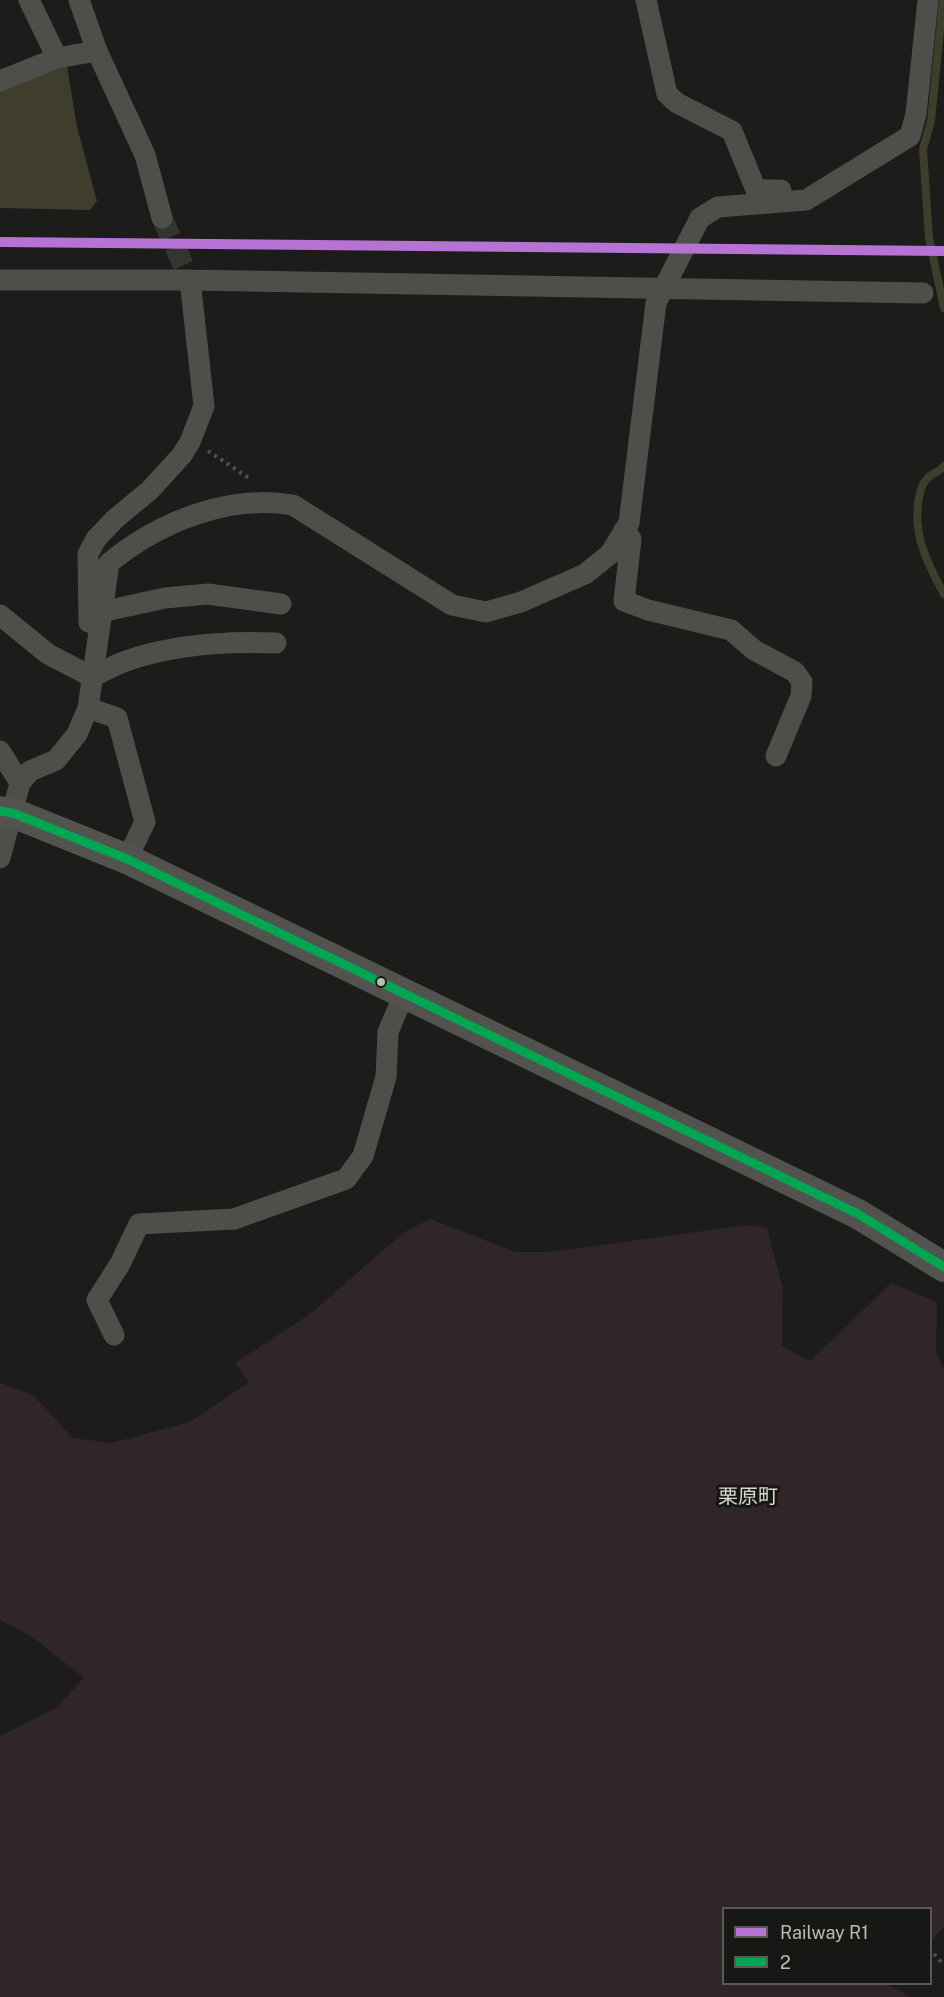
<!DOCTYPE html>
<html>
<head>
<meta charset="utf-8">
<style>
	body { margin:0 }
	#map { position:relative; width:944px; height:1997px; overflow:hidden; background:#1c1c1b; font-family:"Public Sans",sans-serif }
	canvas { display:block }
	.legend { position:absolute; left:722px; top:1907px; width:210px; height:78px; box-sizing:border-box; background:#171815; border:2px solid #595a51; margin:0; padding:8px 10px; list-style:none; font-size:18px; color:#bbbeac }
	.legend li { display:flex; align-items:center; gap:12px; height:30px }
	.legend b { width:30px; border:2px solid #595a51 }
</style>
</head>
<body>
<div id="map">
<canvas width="944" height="1997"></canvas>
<ul class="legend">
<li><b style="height:8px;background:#b673d3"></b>Railway R1</li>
<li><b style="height:8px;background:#00a651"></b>2</li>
</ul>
</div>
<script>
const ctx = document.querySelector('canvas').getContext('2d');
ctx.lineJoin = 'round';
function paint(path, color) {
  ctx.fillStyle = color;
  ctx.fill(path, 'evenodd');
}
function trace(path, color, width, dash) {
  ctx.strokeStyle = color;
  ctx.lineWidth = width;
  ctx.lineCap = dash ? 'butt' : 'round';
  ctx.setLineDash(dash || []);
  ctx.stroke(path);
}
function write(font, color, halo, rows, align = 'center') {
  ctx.font = font + ' "Public Sans","Noto Sans JP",sans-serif';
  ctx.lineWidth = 6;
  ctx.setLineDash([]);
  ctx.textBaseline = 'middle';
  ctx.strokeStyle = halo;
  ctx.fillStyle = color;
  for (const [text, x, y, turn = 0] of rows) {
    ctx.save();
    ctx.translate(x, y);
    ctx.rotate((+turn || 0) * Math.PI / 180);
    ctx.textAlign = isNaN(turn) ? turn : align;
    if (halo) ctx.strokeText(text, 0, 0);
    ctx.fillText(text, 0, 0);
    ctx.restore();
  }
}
paint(new Path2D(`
	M430 1219 516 1252H549L748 1225 767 1228 783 1289 782 1346 810 1361 891 1283 937 1302 936 1351 944 1371V1927L931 1941 930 1908H724V1984H887L910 1997H0V1736L57 1707 84 1678 32 1637 0 1620V1383L33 1395 73 1438 111 1443 190 1422 249 1382 235 1363 310 1314 403 1233Z`), '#30262a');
paint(new Path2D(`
	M67 66 77 127 97 201 90 210 0 208V89Z`), '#3f3e2c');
trace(new Path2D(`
	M943 0 931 121 923 149 929 238 944 308
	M944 466C939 472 930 474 926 480 921 485 921 491 919 497 912 534 927 563 944 594`), '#3f3e2c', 8);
trace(new Path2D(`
	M162 218 190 280`), '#343431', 21, [21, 10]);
trace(new Path2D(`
	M208 451 252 480
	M934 1954 944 1965`), '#4f504b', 4, [3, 4.5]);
trace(new Path2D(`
	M29 0 57 58
	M79 0 97 51 145 155 162 218
	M646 0 667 94 677 103 732 131 756 190H781
	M0 81 57 58 97 51
	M700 218 718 207 806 200 910 136 916 114 928 0
	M0 280H190L923 293
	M624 530 631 539 624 601 648 610 731 630 754 650 795 672 802 682 801 696 776 756
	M101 612 165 598 208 594 281 604
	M0 615 48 654 92 677C103 672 114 665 126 661 174 644 226 641 276 643
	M92 623 89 622 88 554 96 539 115 519 150 490 182 455 190 442 204 406 190 280
	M88 708 117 718 145 822 127 859
	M0 751 20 783 0 858
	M20 783 30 771 56 760 77 734 88 708 109 563C159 522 228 494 293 505L452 605 486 612 521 602 585 574 610 554 629 523 656 303
	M114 1335 97 1300 120 1264 139 1224 234 1219 346 1179 363 1156 386 1077 388 1032 404 994`), '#4d4f4a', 21);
trace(new Path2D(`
	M0 811 13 813 127 859 858 1214 944 1267`), '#52534e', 30);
trace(new Path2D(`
	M656 303 700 218`), '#4d4f4a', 21);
trace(new Path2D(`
	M0 811 13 813 127 859 858 1214 944 1267`), '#00a651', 9);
trace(new Path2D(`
	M0 242 944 251`), '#b673d3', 10);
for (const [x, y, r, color] of [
	[381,982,5,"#bbbeac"]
]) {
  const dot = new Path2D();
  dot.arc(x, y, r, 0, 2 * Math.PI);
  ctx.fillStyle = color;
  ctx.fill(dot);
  trace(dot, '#171815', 2);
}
write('20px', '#d7d9cd', '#171815', [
	["栗原町",748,1497]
]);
</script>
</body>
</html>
